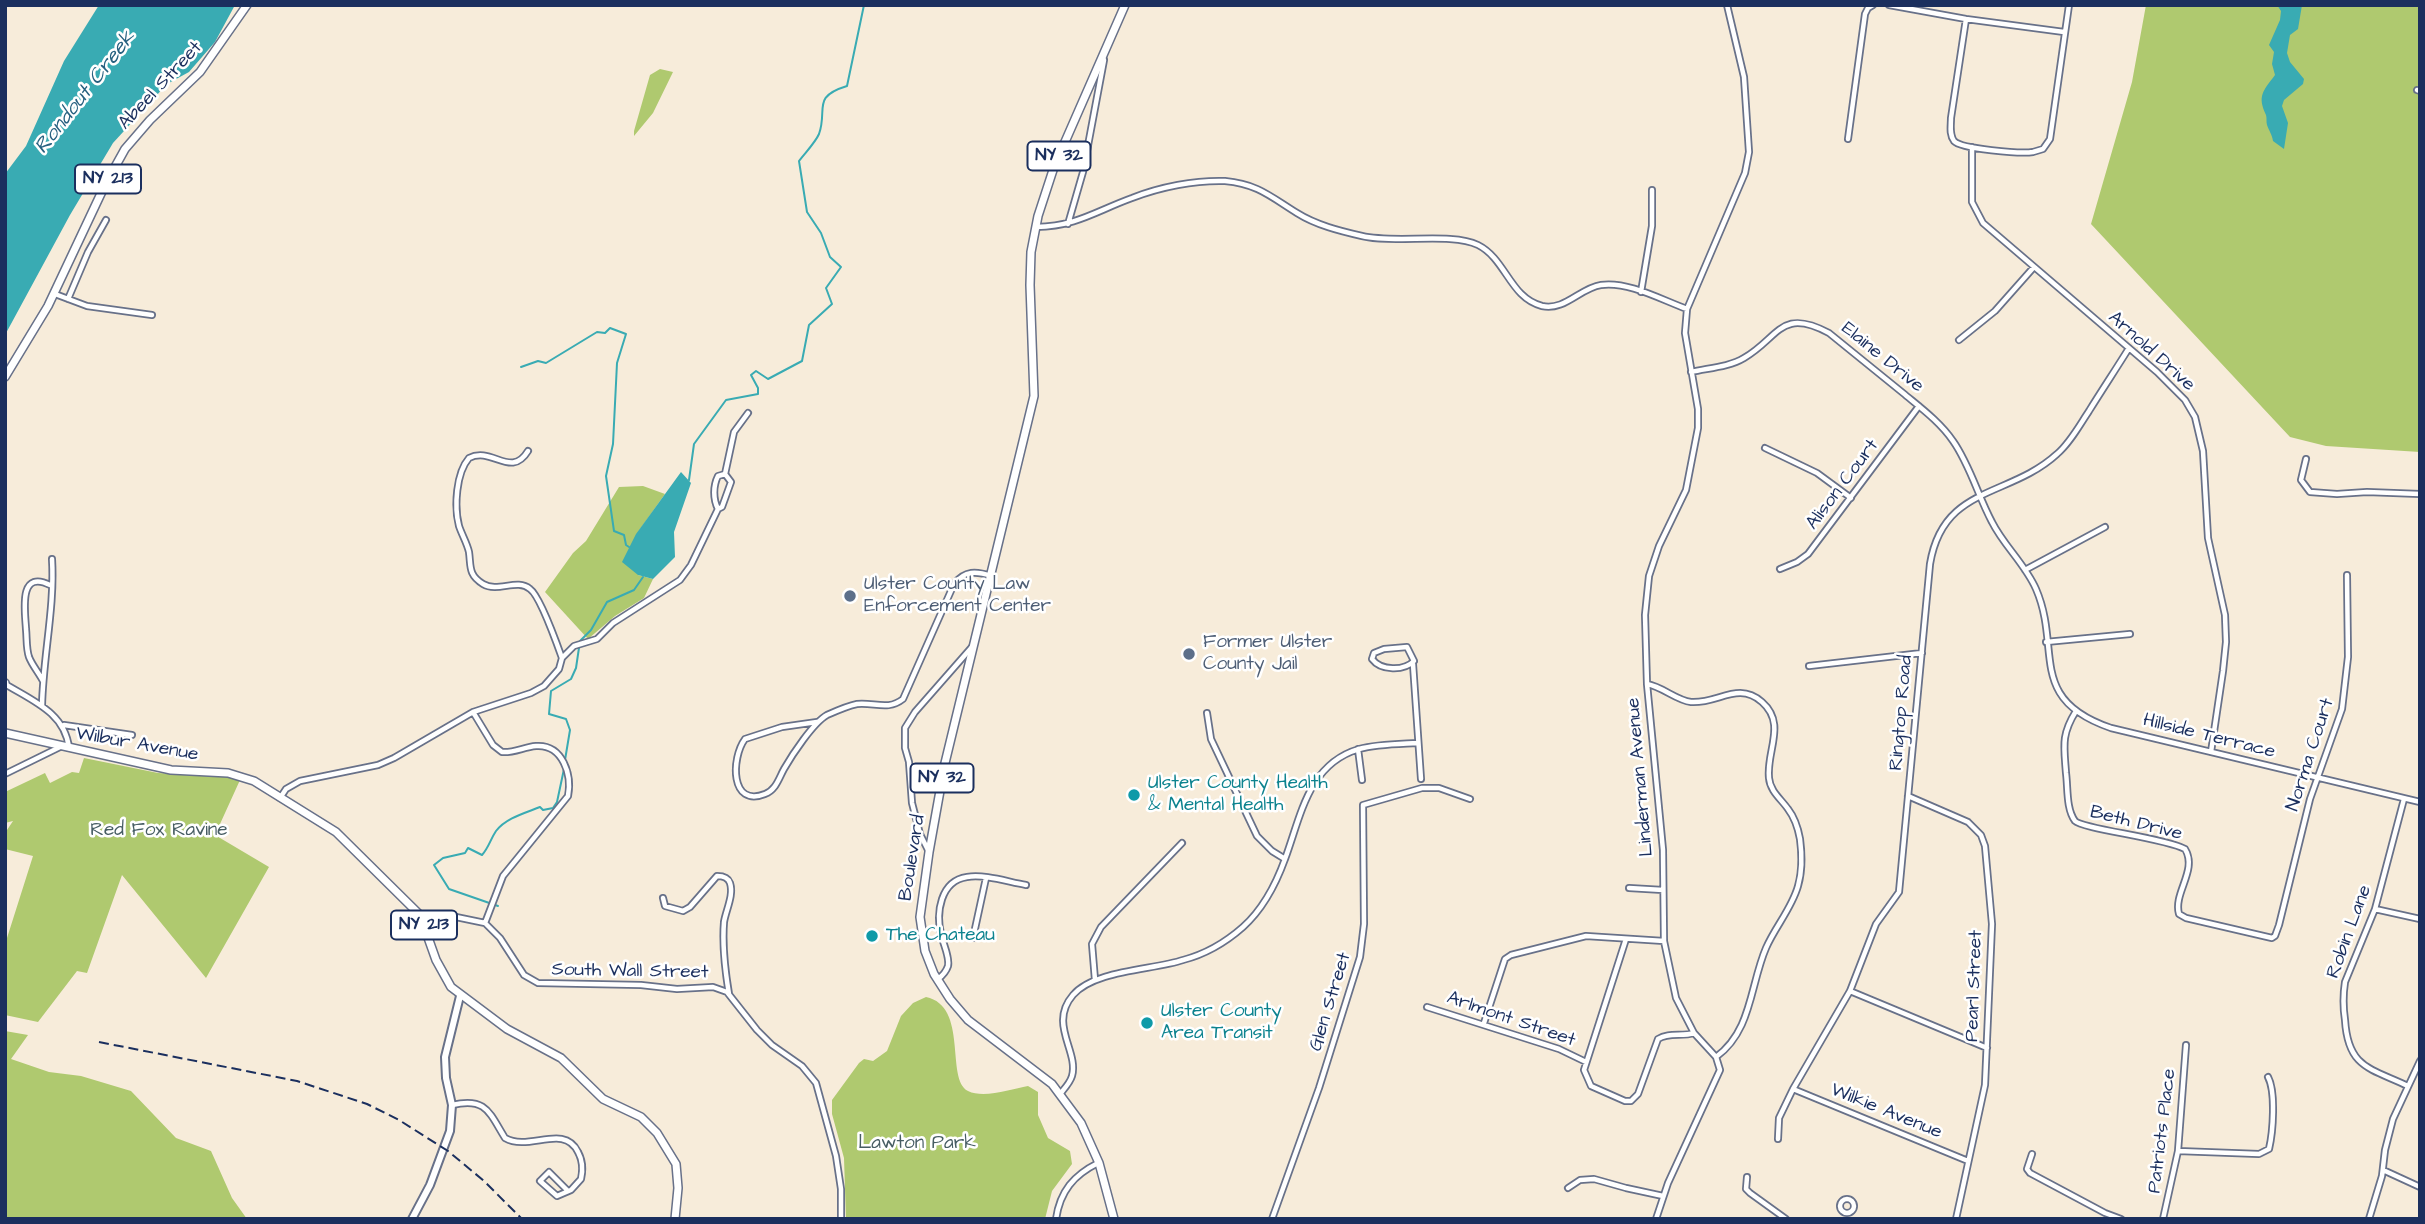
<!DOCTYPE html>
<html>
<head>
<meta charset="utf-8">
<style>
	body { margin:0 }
	#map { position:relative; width:2425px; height:1224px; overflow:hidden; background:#f7ecda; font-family:"Architects Daughter",sans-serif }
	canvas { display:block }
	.frame { position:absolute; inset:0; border:7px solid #1b2f5e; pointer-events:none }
</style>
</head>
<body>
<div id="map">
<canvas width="2425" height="1224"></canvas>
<div class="frame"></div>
</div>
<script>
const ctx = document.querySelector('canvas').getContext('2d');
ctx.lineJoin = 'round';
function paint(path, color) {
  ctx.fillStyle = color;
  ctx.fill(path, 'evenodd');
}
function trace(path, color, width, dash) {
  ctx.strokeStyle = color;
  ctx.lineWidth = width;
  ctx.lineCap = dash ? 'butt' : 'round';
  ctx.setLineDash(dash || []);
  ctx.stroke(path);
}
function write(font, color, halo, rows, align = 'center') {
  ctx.font = font + ' "Architects Daughter",sans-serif';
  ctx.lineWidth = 5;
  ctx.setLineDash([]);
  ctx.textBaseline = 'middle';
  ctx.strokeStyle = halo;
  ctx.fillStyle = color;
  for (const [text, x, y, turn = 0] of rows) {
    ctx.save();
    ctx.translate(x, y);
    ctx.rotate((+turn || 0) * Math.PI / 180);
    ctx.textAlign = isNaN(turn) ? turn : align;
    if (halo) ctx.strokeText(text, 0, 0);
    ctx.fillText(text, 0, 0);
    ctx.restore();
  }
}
paint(new Path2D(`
	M2146 5H2420V452L2326 446 2290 437 2091 224 2132 82Z
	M660 69 673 72 653 113 634 136V131L650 75Z
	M643 486 665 494 638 532V575L653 579 644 598 615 616 588 639 545 592 573 553 586 541 619 487Z
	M84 758 158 773 228 777 240 780 215 835 269 867 206 978 122 875 87 973 77 971 38 1022 5 1015V938H7L33 856 5 849 7 830 13 821 5 823V792L45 773 50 783 72 772 79 773Z
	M926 997C969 1006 945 1079 968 1091 984 1099 1011 1089 1028 1086L1038 1092V1115L1048 1138 1070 1151 1072 1164 1052 1191 1045 1219H846L844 1158 832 1114V1100L859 1063 864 1059 873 1061 887 1051 901 1016 913 1003Z
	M5 1031 28 1035 11 1059 49 1072 81 1076 131 1091 176 1138 211 1151 232 1198 247 1219H5Z`), '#afc96f');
paint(new Path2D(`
	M99 5H235L215 42 189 72 167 84 113 143 70 215 5 335V174L26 146 64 61Z
	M2277 5H2302L2298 29 2290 35 2287 53 2290 62 2304 79 2303 84 2284 100 2282 106 2288 123 2284 149 2273 141C2272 134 2269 131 2267 125 2266 122 2267 118 2266 115 2257 96 2263 91 2275 75L2272 64 2274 52 2269 45 2280 20 2281 11Z
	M681 472 691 483 674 532 675 557 653 579 638 575 622 562 636 534Z`), '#39abb3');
trace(new Path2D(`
	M521 367 538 361 546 363 597 332 605 333 610 328 626 334 617 363 613 444 606 476 614 531 624 535 626 545 629 547
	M689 480 694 444 726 400 758 394V388L751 375 756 371 768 379 802 361 809 325 832 304 826 288 841 267 830 257 821 233 807 212 799 161C805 153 815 143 819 134 828 109 811 97 847 86L864 5
	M565 760 570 730 566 719 549 714 551 691 571 679 576 668 580 641 591 630 607 602 634 590 643 577
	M498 906 449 889 434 865 443 858 465 853 468 848 482 855C489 847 490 840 496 831 506 818 525 813 540 807L543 810 553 808 557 802 564 769`), '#39abb3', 2);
const street = new Path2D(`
	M1889 5 1966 19 2064 32
	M1966 19 1951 118C1951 126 1949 134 1954 141 1961 149 2021 154 2033 152L2043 149 2050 139 2069 5
	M2417 90 2420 91
	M1848 139 1865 14 1868 8 1873 5
	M1972 147V202L1983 223 2157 372 2185 400 2195 417 2203 451 2208 538 2225 615 2226 642 2223 671 2211 752
	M1068 224 1083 172 1104 60
	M1036 227C1077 226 1096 211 1132 198 1160 187 1195 180 1225 181 1258 184 1271 197 1297 213 1316 225 1340 231 1362 236 1395 244 1451 232 1478 245 1506 259 1510 298 1542 306 1565 311 1580 288 1601 285 1628 281 1662 300 1687 309
	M1641 292 1652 226V190
	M55 294 87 306 152 315
	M68 299 88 252 106 220
	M1959 340 1995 311 2034 267
	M1691 372C1708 368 1729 367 1744 358 1779 338 1780 307 1829 333 1854 353 1878 373 1903 393 1921 408 1940 422 1953 441 1970 465 1978 496 1992 522 2004 546 2025 564 2036 589 2062 649 2026 699 2111 728L2420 802
	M1765 448 1817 473 1851 498
	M528 451C511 479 492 446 469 458 456 473 454 507 459 526 462 535 467 543 469 552 471 566 468 575 483 584 498 593 517 578 530 589 540 596 557 644 562 658
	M2306 459 2301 480 2310 492 2337 494 2367 492 2420 494
	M725 474 734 432 748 413
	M718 509 722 507 731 482 725 474
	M1780 569 1797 562 1808 554 1919 406
	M2025 570 2105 527
	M2046 642 2130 634
	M1407 647 1414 661C1404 671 1381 671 1372 659L1374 653 1384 649Z
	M1413 664 1421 779
	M1809 666 1922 653
	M43 681C39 673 32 665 29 657 26 648 27 638 26 629 25 611 18 569 50 585
	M5 684C33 701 65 713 69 748
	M1647 684C1663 687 1676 700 1691 702 1718 704 1738 681 1762 702 1787 724 1766 751 1769 778 1770 791 1781 799 1788 809 1795 818 1798 828 1800 839 1802 854 1802 872 1798 886 1792 908 1775 927 1766 948 1750 985 1752 1031 1716 1057
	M42 706C43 657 55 607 52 559
	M2076 711C2061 735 2064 746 2066 773 2068 788 2066 809 2075 821 2083 829 2165 838 2185 849 2198 870 2173 893 2179 914L2186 918 2272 938 2275 936 2279 925 2310 799 2342 709 2348 657 2347 575
	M473 712 493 745 502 752C514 753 524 747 536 746 563 744 572 775 568 796L503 876 485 923
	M1207 713 1211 739 1257 836 1272 851 1285 859
	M817 722 782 727 745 739C731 758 730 808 765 794 776 790 779 778 784 769 792 755 813 723 827 715 836 711 847 706 857 704 874 702 888 711 903 699L954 584C965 570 976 571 992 576
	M64 725 132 735
	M1358 749 1362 780
	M5 774 60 747
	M1908 796 1968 822 1981 835 1985 846 1992 924 1985 1085 1956 1219
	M280 798 286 789 300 781 378 765 394 758 473 712 531 693 544 686 559 669 562 658 574 646 597 639 613 623 680 580 691 565 718 509C713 499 713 486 718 476L725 474
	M2404 799 2375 909 2345 982C2343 995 2343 1007 2345 1020 2348 1068 2370 1068 2408 1086
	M929 852 920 834 912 803 909 762 905 748V728L915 712 972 647
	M1629 888 1663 890
	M663 898 665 906 683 911 690 907 717 876C723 876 728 877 730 883 734 895 726 910 724 922 722 946 725 970 729 994
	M2375 909 2420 919
	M421 916 456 917 485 923 500 938 524 975 538 983 641 985 677 989 713 987 727 992 757 1030 772 1045 802 1066 816 1083 836 1156 841 1189V1219
	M973 938 986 878
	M1626 939 1584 1070 1591 1086 1625 1101H1631L1638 1094 1658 1039C1669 1032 1682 1037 1694 1033
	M938 979C942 976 946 972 948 966 950 957 943 944 941 934 936 913 940 881 967 877 985 874 1008 882 1026 885
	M1095 980 1092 944 1101 927 1182 843
	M1850 991 1987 1048
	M1427 1007 1559 1049 1586 1062
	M1484 1023 1503 965 1505 959 1511 955 1586 936 1664 941
	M1793 1089 1968 1161
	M1060 1094C1064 1089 1070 1083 1072 1076 1079 1051 1048 1024 1073 995 1094 970 1153 970 1183 960 1206 954 1226 942 1243 927 1263 909 1276 884 1285 859 1301 816 1308 764 1359 749 1377 744 1398 744 1417 743
	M452 1105C486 1097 489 1112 505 1138 529 1152 564 1123 578 1152 583 1161 583 1170 581 1179L571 1190 557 1196 540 1181 549 1172 568 1191
	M1778 1139 1779 1118 1793 1089 1850 991 1876 924 1899 892 1930 564C1943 485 2009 498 2057 454 2070 443 2079 426 2089 411 2102 390 2116 369 2129 348
	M2178 1151 2259 1154 2269 1149C2273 1132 2276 1092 2268 1077
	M2032 1154 2027 1169 2030 1173 2105 1213 2121 1219
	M2383 1170 2420 1187
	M1747 1177 1746 1189 1750 1193 1786 1219
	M1568 1188 1580 1180 1594 1179 1626 1188 1663 1196
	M1840 1206a7 7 0 1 1 14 0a7 7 0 1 1-14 0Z
	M1056 1219C1060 1191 1074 1175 1098 1163
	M1272 1219 1319 1088 1360 957 1364 924 1363 805 1422 788H1439L1470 799
	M1656 1219 1668 1183 1720 1070 1716 1057 1694 1033 1676 998 1664 941 1663 850 1647 684 1645 615 1649 576 1659 546 1686 490 1698 428V409L1685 333 1687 309 1745 173 1749 152 1744 77 1727 5
	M2163 1219 2178 1151 2186 1045
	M2369 1219 2382 1176 2385 1150 2393 1119 2420 1061`);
const secondary = new Path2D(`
	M412 1219 430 1185 450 1131 452 1105 446 1078 445 1057 460 996`);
const primary = new Path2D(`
	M5 377 48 306 105 185 125 149 150 120 200 72 247 5
	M5 683V685
	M5 733 171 770 228 773 254 781 336 832 420 915 436 960 451 987 507 1029 561 1058 603 1099 641 1117 657 1133 676 1164 678 1188 675 1219
	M1114 1219 1099 1163 1081 1123 1052 1084 968 1020 950 999 934 974 925 951 920 917 929 852 945 763 1034 396 1030 285 1031 252 1038 216 1054 167 1125 5`);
trace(street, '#687189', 8);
trace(secondary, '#687189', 10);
trace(primary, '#687189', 10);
trace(street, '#fff', 4.5);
trace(secondary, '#fff', 6);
trace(primary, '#fff', 7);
trace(new Path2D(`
	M99 1042 297 1081 367 1104 399 1120 448 1151 484 1181 522 1219`), '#1b2f5e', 2, [10, 5]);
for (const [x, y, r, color] of [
	[850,596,7,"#5c6f8a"],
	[1189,654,7,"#5c6f8a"],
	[1134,795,7,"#0f9aa8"],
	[872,936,7,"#0f9aa8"],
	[1147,1023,7,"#0f9aa8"]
]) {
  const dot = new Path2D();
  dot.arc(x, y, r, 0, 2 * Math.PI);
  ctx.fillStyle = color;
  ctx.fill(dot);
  trace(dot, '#fff', 2.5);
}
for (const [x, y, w] of [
	[1059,156,63],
	[108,179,66],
	[942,778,63],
	[424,925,66]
]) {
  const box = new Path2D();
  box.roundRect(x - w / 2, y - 14.5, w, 29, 5);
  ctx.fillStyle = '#fff';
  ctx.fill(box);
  trace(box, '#1b2f5e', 2);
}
write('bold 18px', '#1b2f5e', null, [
	["NY 32",1059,156],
	["NY 213",108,179],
	["NY 32",942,778],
	["NY 213",424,925]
]);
write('19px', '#1b2f5e', '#fff', [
	["Abeel Street",161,86,-47],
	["Arnold Drive",2151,352,42],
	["Elaine Drive",1882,358,39],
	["Alison Court",1843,485,-53],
	["Ringtop Road",1902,713,-85],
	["Hillside Terrace",2209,737,14],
	["Wilbur Avenue",137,745,10],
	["Norma Court",2311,755,-72],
	["Linderman Avenue",1641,777,-95],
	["Beth Drive",2136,824,14],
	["Boulevard",913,858,-81],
	["Robin Lane",2350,932,-70],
	["South Wall Street",630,972,1],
	["Pearl Street",1975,986,-88],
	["Glen Street",1331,1002,-73],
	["Arlmont Street",1511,1020,19],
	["Wilkie Avenue",1886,1112,22],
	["Patriots Place",2163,1131,-83]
]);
write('19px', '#4e5e75', '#fff', [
	["Ulster County Law",864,585],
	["Enforcement Center",864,607],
	["Former Ulster",1203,643],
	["County Jail",1203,665]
], 'left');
write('19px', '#0d838f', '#fff', [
	["Ulster County Health",1148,784],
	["& Mental Health",1148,806],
	["The Chateau",886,936],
	["Ulster County",1161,1012],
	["Area Transit",1161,1034]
], 'left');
write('19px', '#475d63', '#fff', [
	["Red Fox Ravine",159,831],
	["Lawton Park",917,1144]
]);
write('italic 21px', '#276180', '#fff', [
	["Rondout Creek",86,93,-52]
]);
</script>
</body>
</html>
